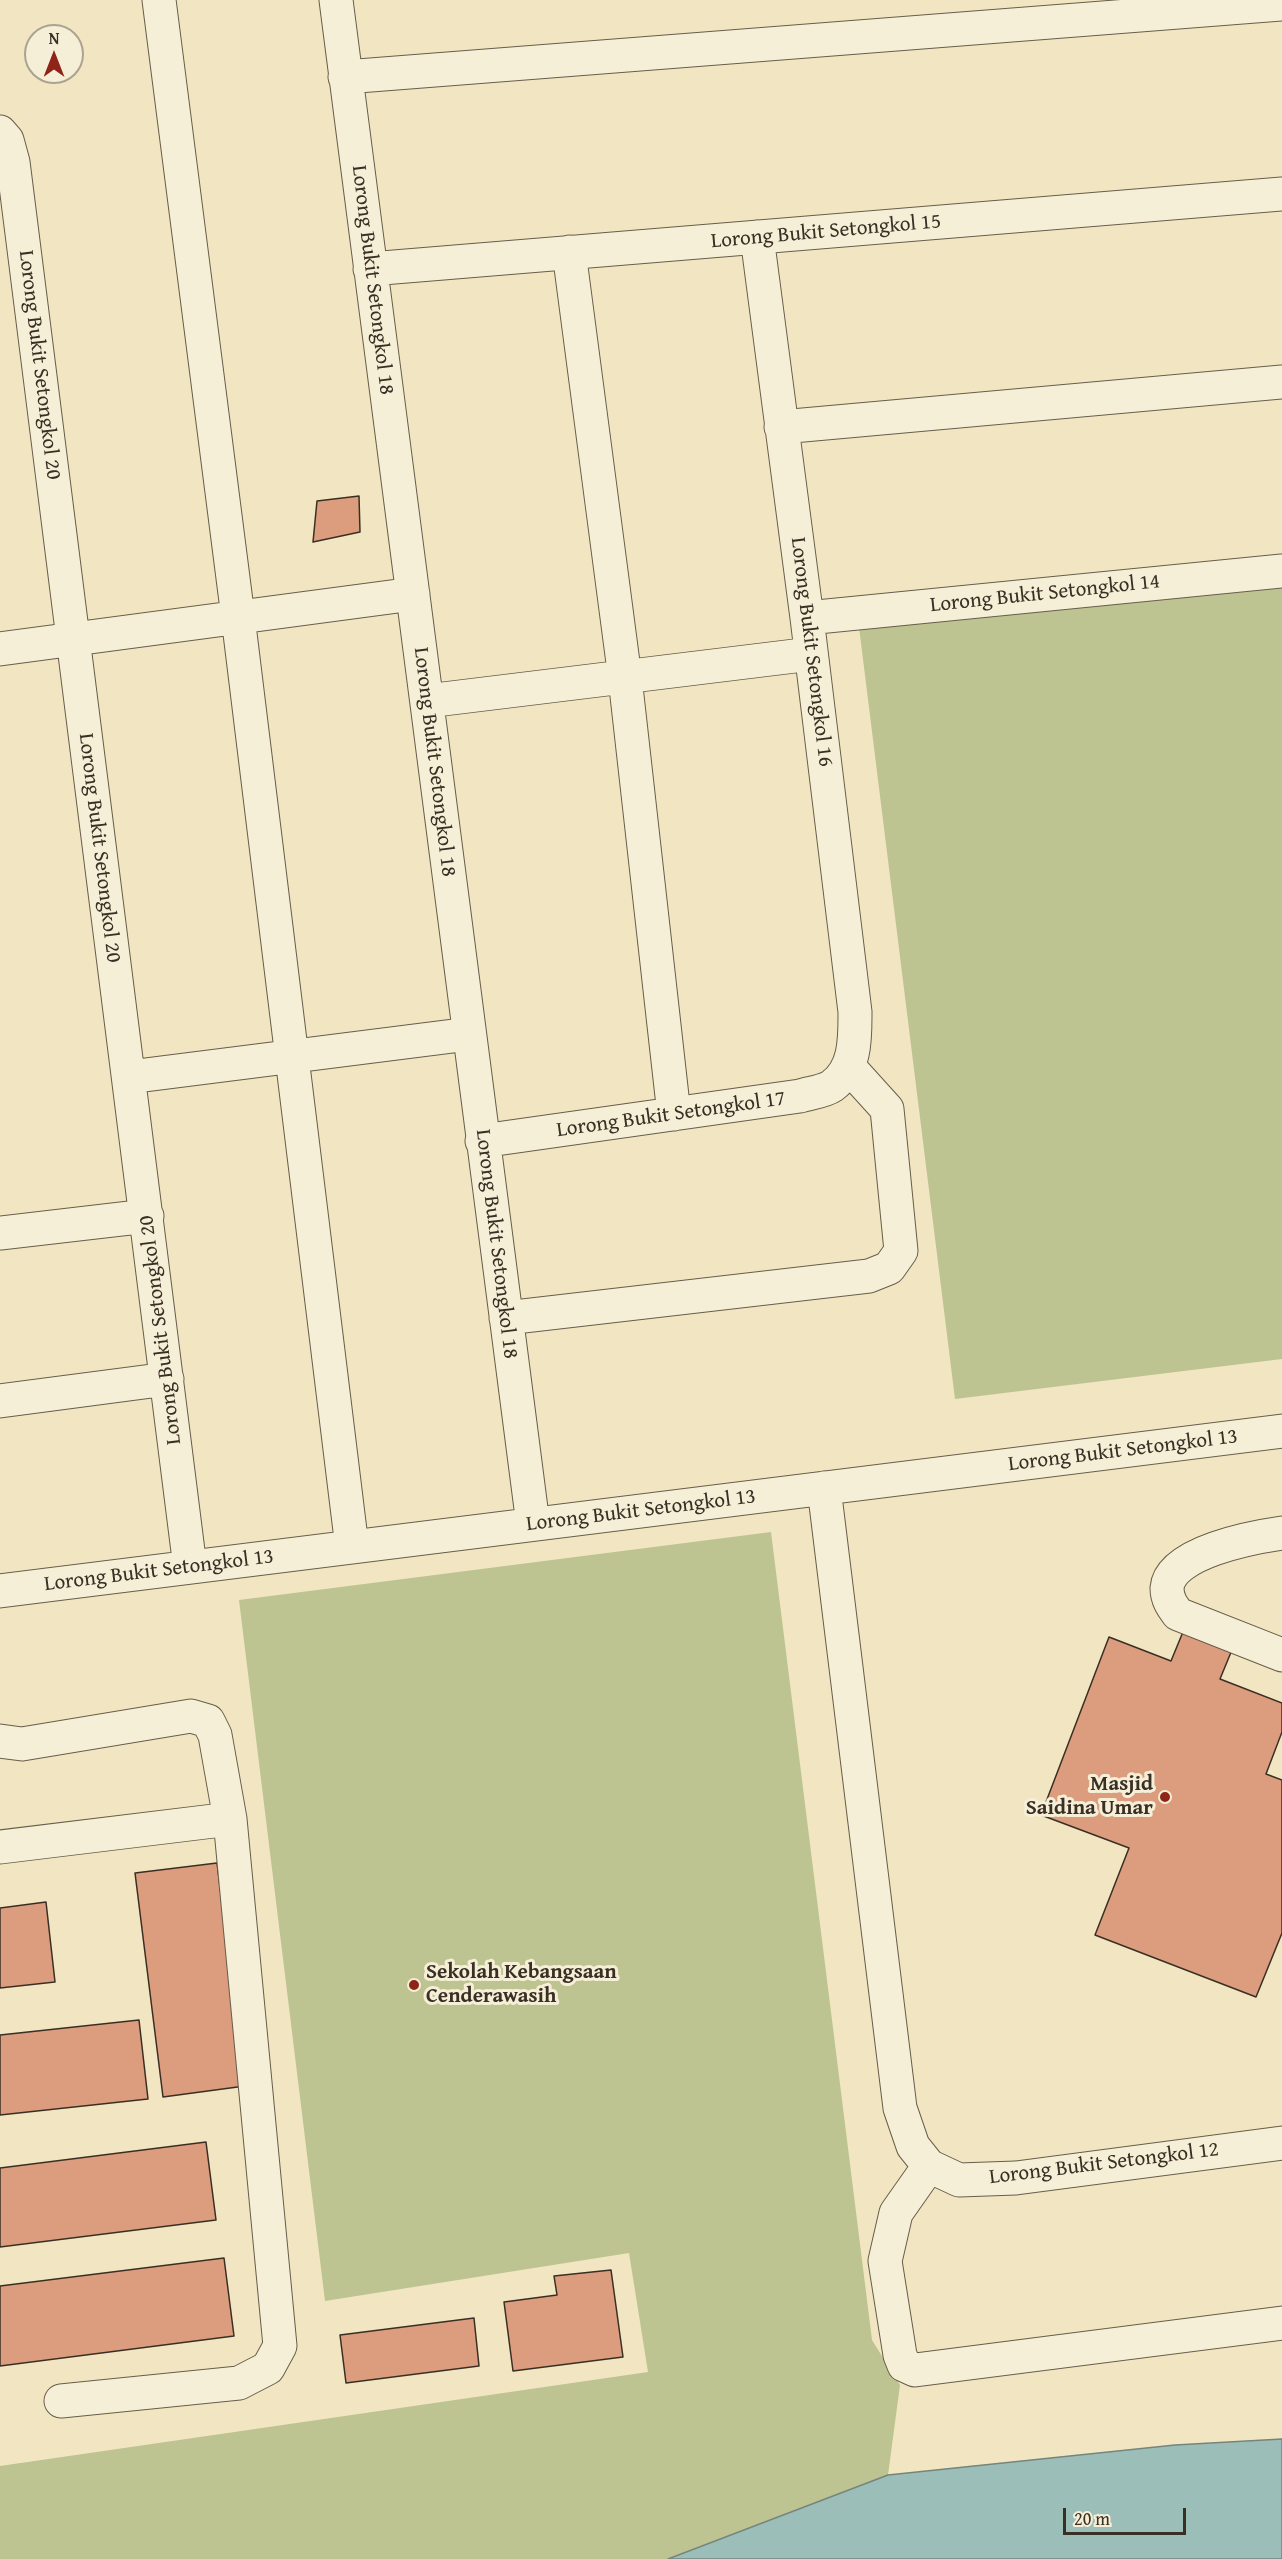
<!DOCTYPE html>
<html>
<head>
<meta charset="utf-8">
<style>
	body { margin:0 }
	#map { position:relative; width:1282px; height:2559px; overflow:hidden; background:#f1e6c1; font-family:"Gentium Book Plus",serif }
	canvas { display:block }
	.north { position:absolute; left:24px; top:24px; width:60px; height:60px; box-sizing:border-box; background:#f6efd7; border:2px solid #aba28f; border-radius:50%; rotate:0deg; font-size:16px; font-weight:700; line-height:24px; text-align:center; color:#3a2f24 }
	.north::after { content:''; display:block; margin:auto; width:21px; height:27px; background:#8f2418; clip-path:polygon(50% 0,100% 100%,50% 72%,0 100%) }
	.scale { position:absolute; left:1063px; top:2508px; width:123px; height:27px; box-sizing:border-box; border:3px solid #3a2f24; border-top:0; padding-left:8px; font-size:18px; line-height:21px; white-space:nowrap; color:#3a2f24; -webkit-text-stroke:4px #f6efd7; paint-order:stroke }
</style>
</head>
<body>
<div id="map">
<canvas width="1282" height="2559"></canvas>
<div class="north">N</div>
<div class="scale">20 m</div>
</div>
<script>
const ctx = document.querySelector('canvas').getContext('2d');
ctx.lineJoin = 'round';
function paint(path, color) {
  ctx.fillStyle = color;
  ctx.fill(path, 'evenodd');
}
function trace(path, color, width, dash) {
  ctx.strokeStyle = color;
  ctx.lineWidth = width;
  ctx.lineCap = dash ? 'butt' : 'round';
  ctx.setLineDash(dash || []);
  ctx.stroke(path);
}
function write(font, color, halo, rows, align = 'center') {
  ctx.font = font + ' "Gentium Book Plus",serif';
  ctx.lineWidth = 6;
  ctx.setLineDash([]);
  ctx.textBaseline = 'middle';
  ctx.strokeStyle = halo;
  ctx.fillStyle = color;
  for (const [text, x, y, turn = 0] of rows) {
    ctx.save();
    ctx.translate(x, y);
    ctx.rotate((+turn || 0) * Math.PI / 180);
    ctx.textAlign = isNaN(turn) ? turn : align;
    if (halo) ctx.strokeText(text, 0, 0);
    ctx.fillText(text, 0, 0);
    ctx.restore();
  }
}
paint(new Path2D(`
	M1282 583V1359L955 1399 859 627Z
	M771 1532 872 2340 900 2385 888 2475 668 2559H0V2466L648 2372 629 2253 325 2301 239 1600Z`), '#bdc491');
const water = new Path2D(`
	M1282 2439V2559H668L888 2475 1175 2445Z`);
paint(water, '#9cbeb9');
trace(water, '#75857d', 1.5);
const building = new Path2D(`
	M359 496 360 532 313 542 317 501Z
	M1185 1627 1234 1645 1220 1679 1282 1703V1732L1266 1774 1282 1780V1933L1256 1997 1095 1935 1129 1848 1041 1815 1109 1637 1171 1661Z
	M217 1863 245 2086 163 2097 135 1873Z
	M46 1902 55 1982 0 1988V1908Z
	M139 2020 148 2099 0 2115V2035Z
	M206 2142 216 2220 0 2247V2168Z
	M224 2258 234 2336 0 2366V2286Z
	M611 2270 623 2357 513 2371 504 2302 557 2295 554 2276Z
	M474 2318 479 2366 346 2383 340 2335Z`);
paint(building, '#dc9c7e');
trace(building, '#3a2f24', 1.5);
const minor = new Path2D(`
	M159 0 238 617 352 1547
	M336 0 533 1524
	M345 77 1282 4
	M0 132 7 140 13 162 190 1567
	M569 252 625 678 674 1114
	M370 269 1282 194
	M781 427 1282 382
	M807 618 1282 571
	M0 649 413 594
	M427 701 811 654
	M129 1077 469 1034
	M482 1141 800 1096C809 1093 823 1092 832 1086 856 1069 855 1038 855 1012L807 618 757 237
	M0 1233 147 1216
	M506 1318 869 1276 889 1268 901 1251 887 1109 849 1067
	M0 1401 167 1379
	M824 1488 900 2108 913 2146 929 2166 959 2180 1016 2178 1282 2143
	M1282 1533C1254 1537 1170 1552 1167 1588 1167 1599 1172 1606 1178 1614L1282 1655
	M0 1591 1282 1431
	M0 1741 22 1744 191 1716 208 1721 215 1735 230 1819 280 2346 268 2368 239 2383 61 2401
	M0 1847 230 1819
	M929 2166 896 2213 885 2261 900 2355 904 2365 915 2370 1282 2323`);
trace(minor, '#685d4b', 35);
trace(minor, '#f6efd7', 33);
for (const [x, y, r, color] of [
	[1165,1797,6,"#8f2418"],
	[414,1985,6,"#8f2418"]
]) {
  const dot = new Path2D();
  dot.arc(x, y, r, 0, 2 * Math.PI);
  ctx.fillStyle = color;
  ctx.fill(dot);
  trace(dot, '#f6efd7', 2);
}
write('21px', '#3a2f24', '#f6efd7', [
	["Lorong Bukit Setongkol 15",826,232,-5],
	["Lorong Bukit Setongkol 18",372,280,83],
	["Lorong Bukit Setongkol 20",39,365,83],
	["Lorong Bukit Setongkol 14",1045,594,-6],
	["Lorong Bukit Setongkol 16",811,652,83],
	["Lorong Bukit Setongkol 18",434,762,83],
	["Lorong Bukit Setongkol 20",99,848,83],
	["Lorong Bukit Setongkol 17",671,1115,-8],
	["Lorong Bukit Setongkol 18",496,1244,83],
	["Lorong Bukit Setongkol 20",161,1330,-97],
	["Lorong Bukit Setongkol 13",1123,1451,-7],
	["Lorong Bukit Setongkol 13",641,1511,-7],
	["Lorong Bukit Setongkol 13",159,1571,-7],
	["Lorong Bukit Setongkol 12",1104,2164,-7]
]);
write('bold 21px', '#3a2f24', '#f6efd7', [
	["Masjid",1153,1785],
	["Saidina Umar",1153,1809],
	["Sekolah Kebangsaan",426,1973,"left"],
	["Cenderawasih",426,1997,"left"]
], 'right');
</script>
</body>
</html>
